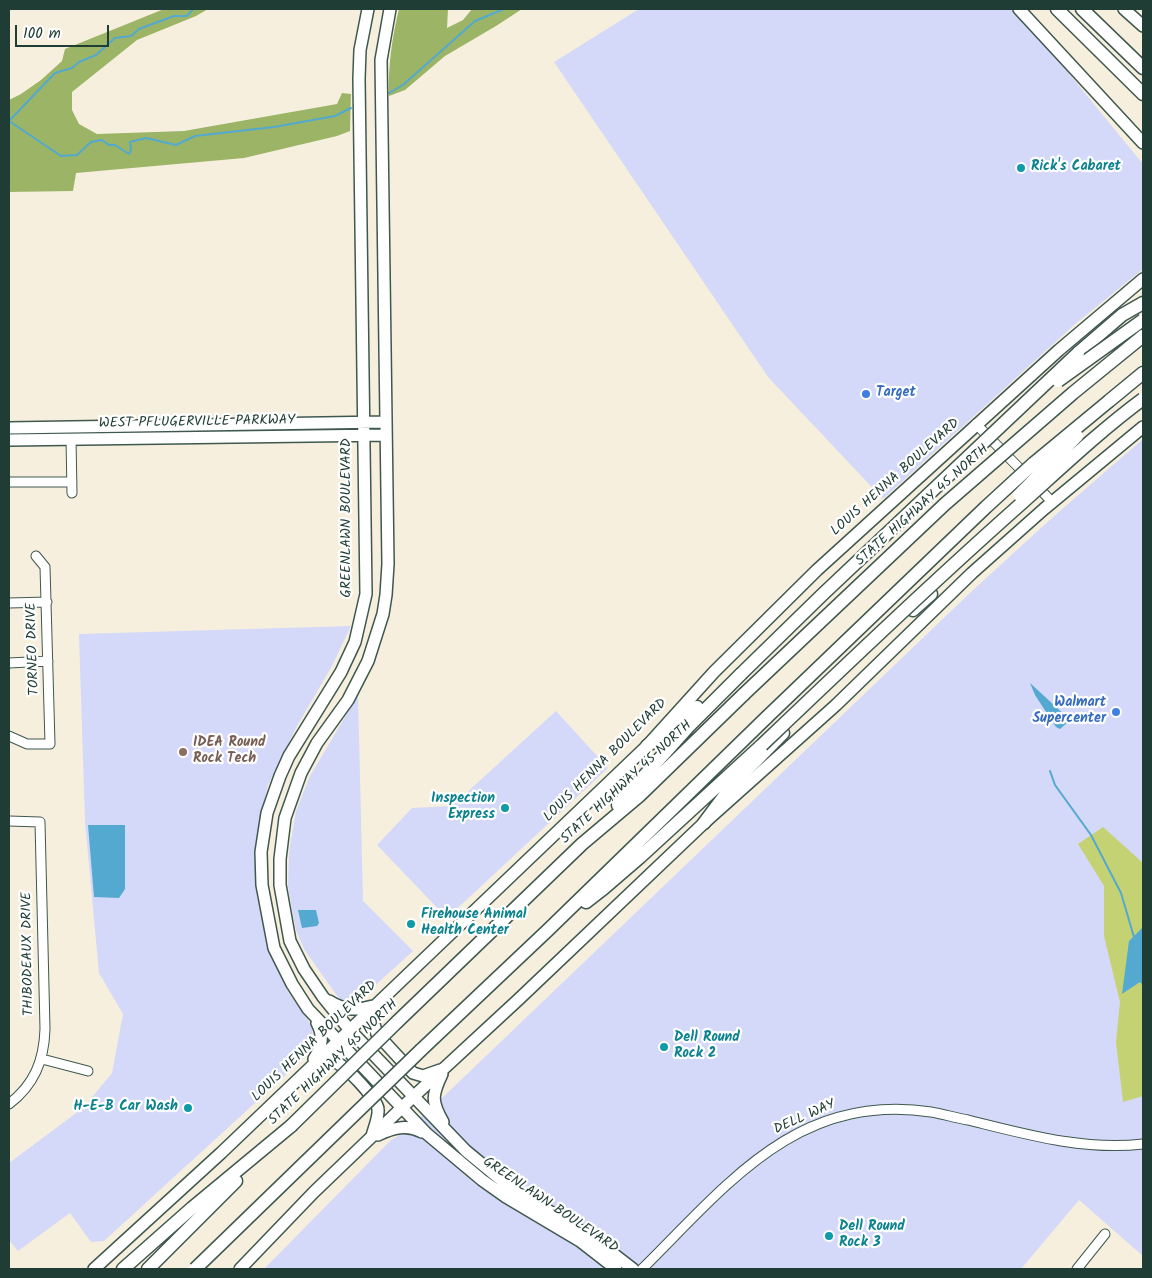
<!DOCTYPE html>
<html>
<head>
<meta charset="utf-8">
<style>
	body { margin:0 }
	#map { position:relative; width:1152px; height:1278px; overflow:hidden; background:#f7efde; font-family:Kalam,sans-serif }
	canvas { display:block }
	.frame { position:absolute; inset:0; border:10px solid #1f3d34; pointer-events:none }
	.scale { position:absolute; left:15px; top:25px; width:94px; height:22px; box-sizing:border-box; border:2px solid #1f3d34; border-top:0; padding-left:6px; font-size:15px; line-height:18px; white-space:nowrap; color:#1f3d34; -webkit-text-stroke:4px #fff; paint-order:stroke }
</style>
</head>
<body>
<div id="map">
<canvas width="1152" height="1278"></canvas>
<div class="frame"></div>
<div class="scale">100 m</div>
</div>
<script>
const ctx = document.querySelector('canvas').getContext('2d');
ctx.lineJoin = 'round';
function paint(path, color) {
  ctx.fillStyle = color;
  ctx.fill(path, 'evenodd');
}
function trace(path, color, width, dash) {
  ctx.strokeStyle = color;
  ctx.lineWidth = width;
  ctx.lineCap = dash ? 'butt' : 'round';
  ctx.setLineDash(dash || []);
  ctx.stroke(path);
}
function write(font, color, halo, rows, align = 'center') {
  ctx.font = font + ' Kalam,sans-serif';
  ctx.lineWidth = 4.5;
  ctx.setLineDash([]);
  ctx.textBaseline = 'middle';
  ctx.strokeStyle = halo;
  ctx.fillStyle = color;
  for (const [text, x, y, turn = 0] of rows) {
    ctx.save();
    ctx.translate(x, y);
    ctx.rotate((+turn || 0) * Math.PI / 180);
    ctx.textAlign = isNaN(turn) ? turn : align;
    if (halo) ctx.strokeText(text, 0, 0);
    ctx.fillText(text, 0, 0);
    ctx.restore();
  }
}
paint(new Path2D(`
	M639 9H1016L1143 164V269L1074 325 883 499 768 377 554 62Z
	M1143 439V1256L1079 1200 1021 1269H264L391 1140 398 1136 441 1099 972 591 1053 517Z
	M351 626 332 666 297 726 268 785 258 829 257 896 267 941 272 957 287 990 312 1026 313 1045 302 1060 104 1241 91 1242 70 1213 18 1251 9 1240V1163L83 1108 112 1073 123 1014 99 973 85 822 79 634Z
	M358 695 363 901 413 951 358 1001 346 1003 340 1000 304 949 296 930 292 910 288 885 289 852 296 811 310 776Z
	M556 711 608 768 447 918 377 845 412 808 452 806Z`), '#d4d8f9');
paint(new Path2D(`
	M1103 827 1143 863V1096L1123 1102 1116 1042 1120 1002 1104 936V886L1078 844Z`), '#c5d274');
paint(new Path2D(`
	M164 9H208L196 16 137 40 72 92V110L79 124 97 134 184 131 337 104 342 93 351 94 350 131 337 136 244 158 76 173 73 191 9 192V100L21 94 41 80 62 61 65 49Z
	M399 9H448L447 28 463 20 472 9H522L496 26 445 56 405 90 389 96C388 66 392 38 399 9Z`), '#9cb466');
paint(new Path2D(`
	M1030 683 1068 718V722L1060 729 1056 727 1035 695Z
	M88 825H125V889L119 898 94 897Z
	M298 910H316L319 923 317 926 302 928Z
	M1143 927V986L1140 982 1122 994 1129 941Z`), '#53a9cf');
trace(new Path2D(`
	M389 93 403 85 475 21 504 9
	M9 121 61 156 77 155 91 142 102 140 109 145H115L129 154 131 150 130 142 146 138 176 145 195 136 274 127 335 116 351 108
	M9 121 55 73 72 68 79 62 96 55 115 38 131 36 139 29 174 16H187L193 9
	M1050 771 1055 785 1091 835 1121 893 1134 937`), '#53a9cf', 2);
const minor = new Path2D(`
	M976 424 1027 476
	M71 439 72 493
	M9 482H72
	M1036 485 1052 502
	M9 603 47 602
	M9 663 48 661
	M9 736 27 744H50L45 567 36 556
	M9 821 40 822 45 1029C44 1061 34 1085 9 1104
	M42 1059 88 1071
	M642 1269C727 1185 797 1092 931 1112 943 1114 956 1118 968 1120 1025 1134 1084 1151 1143 1144
	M1077 1269 1105 1234`);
const major = new Path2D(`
	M368 9 360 50 359 79 366 594 355 642 341 672 289 756 280 776 267 813 261 852 262 885 274 948 292 984 308 1009 427 1134 482 1180 506 1197 580 1241 616 1269
	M390 9 381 60 388 564 386 595 383 614 368 661 348 700 317 743 301 773 285 818 280 859V885L290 941 304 969 323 997 349 1029 466 1151 506 1184 598 1242 633 1269
	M1019 9 1143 143
	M1124 9 1143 26
	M9 428 385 422
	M9 440 385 435
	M329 1001C343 1010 356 1011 373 1006
	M374 1006V1024L377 1034 413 1073 423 1076 440 1070
	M314 1059C322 1046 324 1036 317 1023
	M312 1067C318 1065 327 1060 334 1062 344 1063 377 1099 378 1109 379 1117 374 1128 372 1136
	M442 1074C432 1095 431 1101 443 1122
	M378 1135C393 1128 406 1124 422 1132
	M94 1269 221 1153 647 746 714 672 817 570 1059 350 1143 279
	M240 1269 314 1192 413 1097 519 999 704 823 836 705 972 573 1044 509 1143 427`);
const highway = new Path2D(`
	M1057 9 1143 94
	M1082 9 1143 68
	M1078 353 1122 315 1143 303
	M1109 401 1143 373
	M913 610 931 594
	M647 746 681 721 697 707
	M618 805 689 726 741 674
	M704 823 734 783 783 733
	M586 902 604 888 640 857 762 745
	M397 1022 582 844 639 796 744 694
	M421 1050 548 930 767 717
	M123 1269 192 1208 291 1126
	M148 1269 236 1181`);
trace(minor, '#3f584e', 11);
trace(major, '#3f584e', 14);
trace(highway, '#3f584e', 15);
trace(minor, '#fff', 9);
trace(major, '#fff', 11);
trace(highway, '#fff', 12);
const highwayBridge = new Path2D(`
	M1058 381 1143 320
	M1019 495 1077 436
	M741 674 822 595 1078 353
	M744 694 945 504 1073 393 1143 336
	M767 717 986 507 1034 463 1109 401
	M762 745C848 663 934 581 1023 502 1062 467 1101 430 1143 399
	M291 1126 397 1022
	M195 1269 421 1050`);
trace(highwayBridge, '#3f584e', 15, []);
trace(highwayBridge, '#fff', 12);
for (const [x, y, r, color] of [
	[1021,168,5,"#0f9aa8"],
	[866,394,5,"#3f7fe0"],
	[1116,712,5,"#3f7fe0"],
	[183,752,5,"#8d6e63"],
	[505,808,5,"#0f9aa8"],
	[411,924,5,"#0f9aa8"],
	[664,1047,5,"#0f9aa8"],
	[188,1108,5,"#0f9aa8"],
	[829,1236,5,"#0f9aa8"]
]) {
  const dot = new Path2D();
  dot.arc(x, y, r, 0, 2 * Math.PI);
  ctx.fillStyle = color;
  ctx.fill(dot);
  trace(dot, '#fff', 2);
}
write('bold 14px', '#0d838f', '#fff', [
	["Rick's Cabaret",1031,168],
	["Inspection",495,800,"right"],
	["Express",495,816,"right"],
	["Firehouse Animal",421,916],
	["Health Center",421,932],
	["Dell Round",674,1039],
	["Rock 2",674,1055],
	["H-E-B Car Wash",178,1108,"right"],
	["Dell Round",839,1228],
	["Rock 3",839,1244]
], 'left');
write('bold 14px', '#366cbe', '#fff', [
	["Target",876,394],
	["Walmart",1106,704,"right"],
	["Supercenter",1106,720,"right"]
], 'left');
write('14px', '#1f3d34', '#fff', [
	["WEST PFLUGERVILLE PARKWAY",197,423,-1],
	["LOUIS HENNA BOULEVARD",896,478,-42],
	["STATE HIGHWAY 45 NORTH",923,506,-42],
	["GREENLAWN BOULEVARD",348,518,-90],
	["TORNEO DRIVE",34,649,-92],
	["LOUIS HENNA BOULEVARD",606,761,-45],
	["STATE HIGHWAY 45 NORTH",627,783,-43],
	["THIBODEAUX DRIVE",29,954,-91],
	["LOUIS HENNA BOULEVARD",315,1042,-44],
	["STATE HIGHWAY 45 NORTH",334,1063,-44],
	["DELL WAY",805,1118,-24],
	["GREENLAWN BOULEVARD",550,1206,34]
]);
write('bold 14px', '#785e54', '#fff', [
	["IDEA Round",193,744],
	["Rock Tech",193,760]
], 'left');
</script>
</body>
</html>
